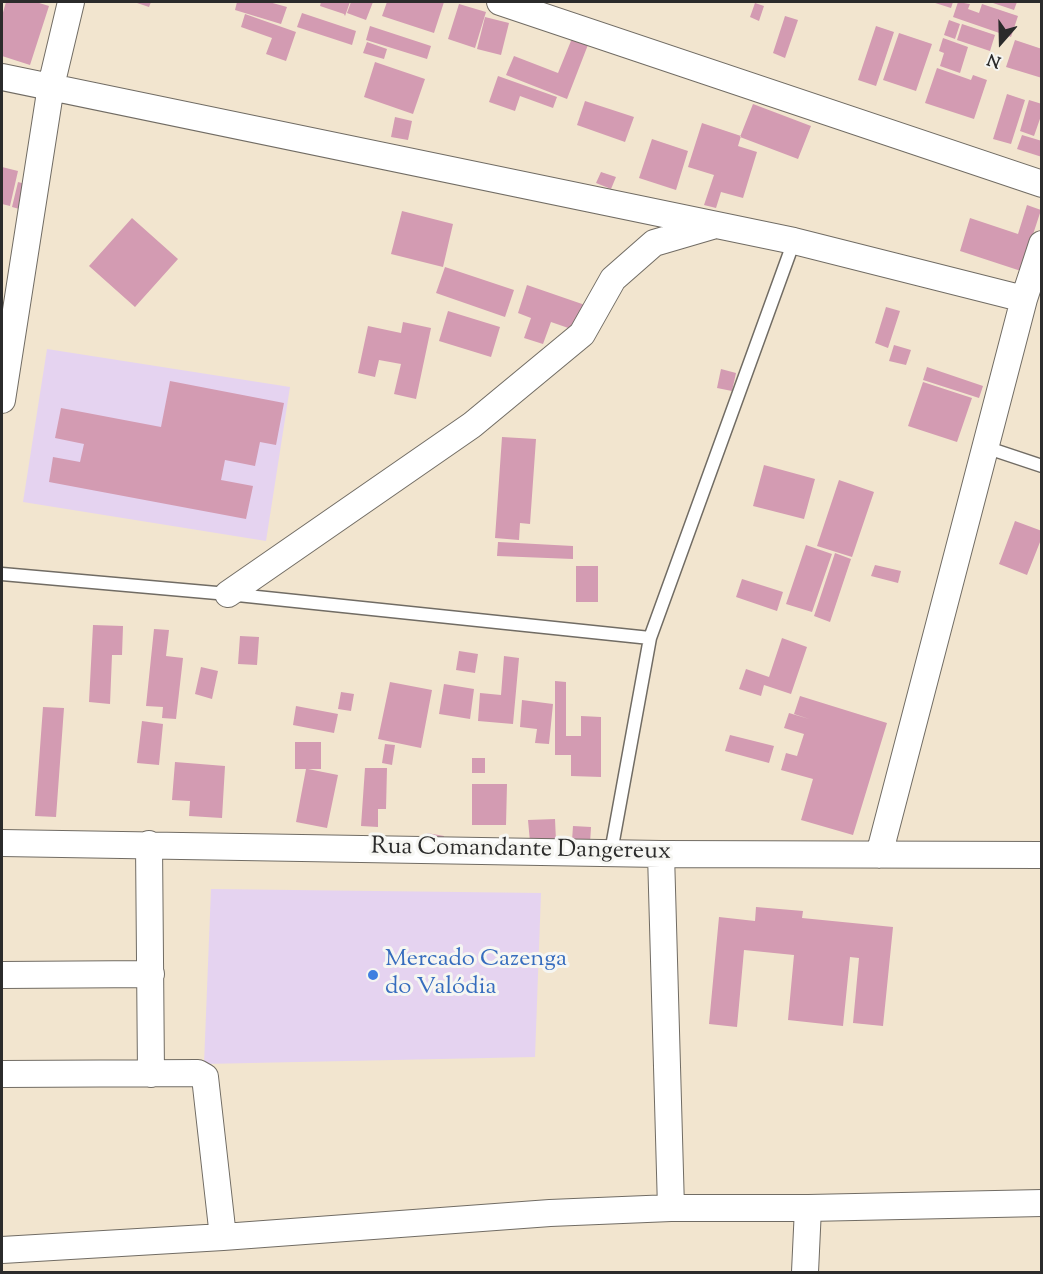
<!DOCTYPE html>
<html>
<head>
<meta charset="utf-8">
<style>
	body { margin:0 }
	#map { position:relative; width:1043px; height:1274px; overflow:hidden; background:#f2e5cf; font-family:"Sorts Mill Goudy",serif }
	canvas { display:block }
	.frame { position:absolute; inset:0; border:3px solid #2b2b2b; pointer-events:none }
	.north { position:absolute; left:971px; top:12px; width:60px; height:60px; -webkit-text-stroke:4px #f6f6f2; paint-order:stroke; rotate:200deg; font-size:16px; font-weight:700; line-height:24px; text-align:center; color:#2b2b2b }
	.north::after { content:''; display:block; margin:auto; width:21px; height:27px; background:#2b2b2b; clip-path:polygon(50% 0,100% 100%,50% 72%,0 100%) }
</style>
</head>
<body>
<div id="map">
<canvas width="1043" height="1274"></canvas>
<div class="frame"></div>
<div class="north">N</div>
</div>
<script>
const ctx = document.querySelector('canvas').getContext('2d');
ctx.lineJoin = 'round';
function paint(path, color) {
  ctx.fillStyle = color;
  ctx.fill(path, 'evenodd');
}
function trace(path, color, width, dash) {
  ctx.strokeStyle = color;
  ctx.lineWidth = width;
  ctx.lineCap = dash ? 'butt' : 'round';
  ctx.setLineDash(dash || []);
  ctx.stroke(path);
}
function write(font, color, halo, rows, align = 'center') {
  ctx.font = font + ' "Sorts Mill Goudy",serif';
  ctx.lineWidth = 6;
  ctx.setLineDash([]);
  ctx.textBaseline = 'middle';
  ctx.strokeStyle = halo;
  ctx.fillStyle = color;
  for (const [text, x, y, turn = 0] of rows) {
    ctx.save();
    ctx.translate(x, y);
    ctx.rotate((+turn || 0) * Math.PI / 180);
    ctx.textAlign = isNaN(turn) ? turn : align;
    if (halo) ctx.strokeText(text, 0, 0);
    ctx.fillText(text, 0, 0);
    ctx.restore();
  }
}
paint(new Path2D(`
	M47 349 290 387 266 541 23 502Z
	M211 889 541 893 535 1057 204 1064Z`), '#e5d3f0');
paint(new Path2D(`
	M6 2H36L49 6 30 65 2 56V16Z
	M134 2H151L149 7Z
	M237 2H269L287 7 281 24 235 10Z
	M321 2H350L345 16 344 14 320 6Z
	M351 2H373L366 20 347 13Z
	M387 2H444L434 33 382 16Z
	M932 2H953L951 8Z
	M958 2 970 4 968 9 979 13 982 4 1018 16 1011 37 953 17Z
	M990 2H1017L1014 10Z
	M755 3 764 6 759 21 750 17Z
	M459 4 486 12 475 48 448 39Z
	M302 13 356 31 352 45 297 27Z
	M245 14 296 32 286 61 266 54 272 38 241 27Z
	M785 16 798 20 785 58 773 53Z
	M485 17 509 23 501 55 477 49Z
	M949 20 960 24 955 39 944 35Z
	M962 24 995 35 990 51 957 40Z
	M370 26 431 46 427 59 366 40Z
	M876 26 894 32 876 86 858 80Z
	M575 31 591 37 567 99 506 75 514 56 558 73Z
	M899 33 932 44 916 91 883 80Z
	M943 38 968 47 960 73 940 66 944 53 939 51Z
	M1015 40 1042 49V78L1006 67Z
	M367 42 387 49 384 59 363 53Z
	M375 62 425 79 413 114 364 97Z
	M937 68 971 80 973 75 987 80 974 119 925 103Z
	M498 76 557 97 553 108 520 96 515 111 489 102Z
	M1007 94 1025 100 1011 144 993 139Z
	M1029 100 1042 104V113L1034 136 1020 131Z
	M585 101 634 117 625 142 577 125Z
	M753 104 811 126 798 159 740 137Z
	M395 117 412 121 408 140 391 137Z
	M702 123 741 136 738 146 757 152 743 198 721 192 716 208 704 205 714 175 688 167Z
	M1022 135 1042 141V157L1017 149Z
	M652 139 688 151 676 190 639 178Z
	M2 167 18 171 10 206 2 204Z
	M601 172 616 177 611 189 596 183Z
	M18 182 33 186 27 211 12 207Z
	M1027 205 1041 210 1021 271 960 251 970 218 1018 234Z
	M402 211 453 224 443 267 391 254Z
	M132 218 178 259 135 307 89 266Z
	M445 267 514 290 505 317 436 293Z
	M527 285 585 305 577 331 551 322 543 344 524 338 531 318 518 313Z
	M886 307 900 311 888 348 875 343Z
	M448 311 500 327 491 357 439 341Z
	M403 322 431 328 416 399 394 394 401 364 379 360 375 377 358 373 368 326 401 333Z
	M894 345 911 350 906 365 889 361Z
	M927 367 983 386 979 398 923 380Z
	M721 369 736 373 732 391 717 388Z
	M170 381 284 403 276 445 260 442 255 466 225 460 221 480 253 486 246 519 49 482 53 457 80 462 84 444 55 438 61 408 161 427Z
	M923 382 972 398 957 442 908 426Z
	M502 437 536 439 530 524 520 523 519 540 495 538Z
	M764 465 815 479 804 519 753 506Z
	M839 480 874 492 852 557 817 546Z
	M1015 521 1042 531V537L1027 575 999 564Z
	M498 542 573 546V559L497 556Z
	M806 545 832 554 812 612 786 604Z
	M835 553 851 559 830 622 814 616Z
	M875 565 901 571 898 583 871 576Z
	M576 566H598V602H576Z
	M742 579 783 592 777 611 736 597Z
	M93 625 123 626 122 655H112L110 704 89 702Z
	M154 629 169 630 166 656 183 658 176 719 162 718 163 707 146 706Z
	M240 636 259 637 257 665 238 664Z
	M782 638 807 647 791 694 764 685 761 696 739 689 746 669 769 677Z
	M459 651 478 654 475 673 456 670Z
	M504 656 519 658 513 724 478 721 480 693 501 695Z
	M201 667 218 671 212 699 195 694Z
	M555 681 566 682V736H581V716L601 717V777L571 776V755H555Z
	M390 682 432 690 421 748 378 739Z
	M444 684 474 689 470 719 439 714Z
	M341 692 354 694 351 711 338 709Z
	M800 696 887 723 853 835 801 820 813 779 781 770 786 753 797 756 804 734 784 728 789 713 809 719 794 714Z
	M522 700 553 704 549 744 535 743 537 729 520 727Z
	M296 706 338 714 334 733 293 725Z
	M43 707 64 708 56 817 35 816Z
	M142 721 163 724 159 765 137 763Z
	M730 735 774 746 769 763 725 751Z
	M295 742H321V769H308L338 775 327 828 296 822 306 769H295Z
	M385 744 395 745 392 765 382 763Z
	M472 758H485V773H472Z
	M175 762 225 766 222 818 189 816 190 801 172 800Z
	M365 768H387L386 809H378V827L361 826Z
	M472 784H507L506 825H472Z
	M555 819 556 841 530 842 528 820Z
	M573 826 591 827 590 843 572 841Z
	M427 833 444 836 442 849 425 847Z
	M756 907 803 911 802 918 893 927 883 1026 853 1023 859 958 850 957 843 1026 788 1020 794 955 744 950 737 1027 709 1024 719 917 755 921Z`), '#d39bb2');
const service = new Path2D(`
	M985 447 1042 466
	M2 574 228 594 650 638
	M611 852 650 638 794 241`);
const minor = new Path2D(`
	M500 2 1042 184
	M2 77 794 241 1024 299
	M2 400 51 86 71 2
	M228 594 472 425 582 334 613 279 654 243 712 226
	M2 843 661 854 1042 855
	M149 844 151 1074
	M661 854 671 1208
	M879 855 1024 299 1042 244
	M2 975 151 974
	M2 1074 198 1073 205 1077 223 1237
	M2 1250 223 1237 550 1213 671 1208H808L1042 1203
	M805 1272 808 1208`);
trace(service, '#716c64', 15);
trace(minor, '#716c64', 28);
trace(service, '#fff', 12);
trace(minor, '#fff', 26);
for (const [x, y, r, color] of [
	[373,975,6,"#3f7fe0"]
]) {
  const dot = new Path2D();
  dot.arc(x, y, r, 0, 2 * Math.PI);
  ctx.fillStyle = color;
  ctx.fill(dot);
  trace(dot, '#f6f6f2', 2);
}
write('24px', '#2b2b2b', '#f6f6f2', [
	["Rua Comandante Dangereux",521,851,1]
]);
write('24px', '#366cbe', '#f6f6f2', [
	["Mercado Cazenga",385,961],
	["do Valódia",385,989]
], 'left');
</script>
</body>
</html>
